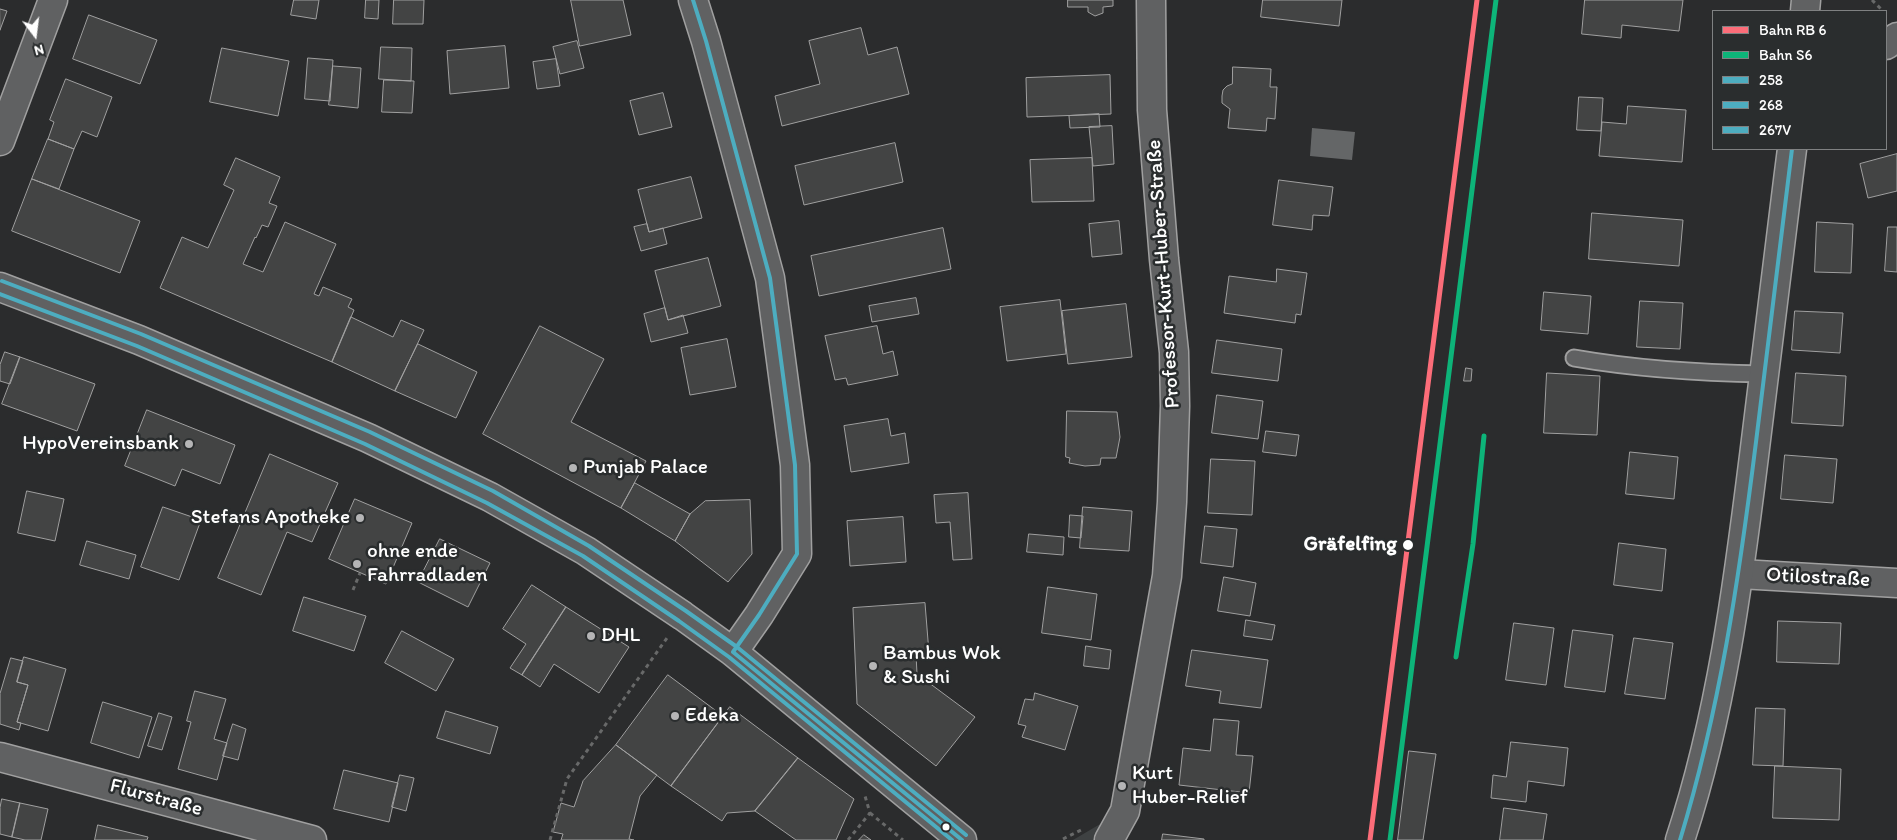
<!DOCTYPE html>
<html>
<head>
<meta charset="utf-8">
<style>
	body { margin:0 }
	#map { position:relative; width:1897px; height:840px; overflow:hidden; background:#2b2c2d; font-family:Itim,sans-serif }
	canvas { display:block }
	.legend { position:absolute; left:1712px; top:10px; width:175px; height:140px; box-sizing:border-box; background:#2a2d2e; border:1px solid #7f8182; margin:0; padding:6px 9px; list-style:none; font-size:15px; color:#fff }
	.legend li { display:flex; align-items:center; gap:10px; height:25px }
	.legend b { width:25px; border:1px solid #7f8182 }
	.north { position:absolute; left:10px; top:10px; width:50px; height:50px; -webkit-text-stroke:4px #2a2d2e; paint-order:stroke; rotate:165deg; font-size:14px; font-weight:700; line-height:20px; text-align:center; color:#fff }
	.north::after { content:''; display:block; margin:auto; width:18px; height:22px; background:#fff; clip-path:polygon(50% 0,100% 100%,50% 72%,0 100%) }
</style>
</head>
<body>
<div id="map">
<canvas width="1897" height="840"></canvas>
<ul class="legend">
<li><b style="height:6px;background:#fc6d79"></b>Bahn RB 6</li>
<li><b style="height:6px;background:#0db479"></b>Bahn S6</li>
<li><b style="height:6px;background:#4dadc0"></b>258</li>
<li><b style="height:6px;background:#4dadc0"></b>268</li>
<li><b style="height:6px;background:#4dadc0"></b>267V</li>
</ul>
<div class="north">N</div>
</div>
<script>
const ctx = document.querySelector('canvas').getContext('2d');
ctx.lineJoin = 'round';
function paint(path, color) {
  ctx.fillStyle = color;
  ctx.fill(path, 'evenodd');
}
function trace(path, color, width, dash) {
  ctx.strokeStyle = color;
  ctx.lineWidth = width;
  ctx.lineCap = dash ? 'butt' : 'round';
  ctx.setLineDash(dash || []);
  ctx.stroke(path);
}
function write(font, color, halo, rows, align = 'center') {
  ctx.font = font + ' Itim,sans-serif';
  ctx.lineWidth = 5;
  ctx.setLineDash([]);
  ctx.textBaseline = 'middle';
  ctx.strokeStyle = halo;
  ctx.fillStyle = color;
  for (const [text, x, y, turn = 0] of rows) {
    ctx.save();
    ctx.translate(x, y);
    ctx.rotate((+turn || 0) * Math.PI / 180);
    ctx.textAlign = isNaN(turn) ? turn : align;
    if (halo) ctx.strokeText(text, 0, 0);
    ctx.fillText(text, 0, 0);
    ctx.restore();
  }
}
paint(new Path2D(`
	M1107 820 1096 840H1073Z`), '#3e4142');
paint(new Path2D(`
	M1312 128 1355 132 1352 160 1310 156Z`), '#646667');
const building = new Path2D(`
	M294 0H319L316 19 291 15Z
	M366 0H379L378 19 365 18Z
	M394 0H424L423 24H393Z
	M571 0H623L631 35 580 46Z
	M1068 0H1113V6L1103 7V13L1095 16 1088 12V7H1068Z
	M1263 0H1342L1339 26 1261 17Z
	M1585 0H1683L1679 31 1622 25 1621 38 1582 34Z
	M0 9 7 11 0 30Z
	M89 15 157 40 140 84 73 59Z
	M861 28 868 55 897 47 909 94 782 126 775 96 820 84 809 41Z
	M577 41 584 68 560 74 553 47Z
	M505 46 509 88 450 94 447 51Z
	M381 47 412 48 411 81 379 79Z
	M222 48 289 61 278 116 210 102Z
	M308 58 333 60 330 101 305 99Z
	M556 59 560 86 537 89 533 62Z
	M333 66 361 68 358 108 329 105Z
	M1233 67 1271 69 1270 87H1277L1275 119 1267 118 1266 131 1228 128 1230 109 1222 103V96L1223 90 1227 86 1232 84Z
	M1110 75 1111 114 1027 117 1026 78Z
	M66 79 112 97 97 137 82 131 74 149 48 139 54 122 50 120Z
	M384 80 414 81 412 113 382 112Z
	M663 93 672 127 639 135 630 101Z
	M1579 97 1603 98 1601 131 1577 130Z
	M1628 106 1686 110 1682 162 1599 156 1602 122 1626 124Z
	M1099 114 1100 127 1070 128 1069 116Z
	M1112 126 1114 164 1093 166 1089 127Z
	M48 139 74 149 59 189 32 179Z
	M895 143 903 182 804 205 795 166Z
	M1897 154V191L1868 198 1860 164Z
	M236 158 280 177 269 203 277 206 268 227 262 225 256 238 255 237 243 264 263 272 285 222 336 244 314 294 319 296 323 287 352 299 348 307 354 310 332 362 160 288 182 237 208 248 234 190 224 185Z
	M1092 158 1094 201 1032 202 1030 160Z
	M691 177 702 218 649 232 638 190Z
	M32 179 140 221 120 273 12 231Z
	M1279 180 1333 187 1329 216 1313 215 1312 230 1273 225Z
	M1592 213 1683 220 1679 266 1589 259Z
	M1119 221 1122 254 1092 257 1089 224Z
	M1817 222 1853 224 1851 273 1815 272Z
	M647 224 649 232 663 228 667 244 641 251 634 227Z
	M1888 227H1897V272L1885 271Z
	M943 228 951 269 819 296 811 256Z
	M708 258 721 306 668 320 655 271Z
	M1277 269 1307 273 1301 315 1296 314 1295 323 1224 313 1229 276 1276 282Z
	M1544 292 1591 296 1588 334 1541 330Z
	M916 298 919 314 872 322 869 306Z
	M1060 300 1066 354 1007 361 1000 307Z
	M1640 301 1683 303 1680 349 1637 347Z
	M1126 304 1132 357 1068 364 1062 311Z
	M665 308 668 320 683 315 688 333 651 342 644 314Z
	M1795 311 1843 313 1840 353 1792 350Z
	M351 317 393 337 401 320 424 330 395 391 332 362Z
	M540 326 604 359 571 422 646 461 621 508 483 434Z
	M877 326 883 354 893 351 898 375 848 385 846 378 835 380 825 336Z
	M727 339 736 387 690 395 681 348Z
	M1217 340 1282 349 1278 381 1212 373Z
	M418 344 477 372 456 418 395 391Z
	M5 352 20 357 10 384 0 381V365Z
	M20 357 95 384 77 431 2 404Z
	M1466 368 1472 369 1471 381H1464Z
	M1547 373 1600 376 1597 435 1544 433Z
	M1796 373 1846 376 1843 426 1792 423Z
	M1217 395 1263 401 1258 439 1212 433Z
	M147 410 235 445 220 484 182 469 175 486 125 466Z
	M1067 411 1117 412 1120 437 1116 458H1101L1100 465 1085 466 1069 463 1070 458 1066 457Z
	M888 419 891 436 905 433 909 463 851 472 844 426Z
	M1266 431 1299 435 1296 456 1263 452Z
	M1630 452 1678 457 1674 499 1626 494Z
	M270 454 338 483 312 542 287 532 261 595 218 578Z
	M1785 455 1837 459 1833 503 1781 499Z
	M1211 459 1255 461 1252 515 1208 513Z
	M635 483 690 514 675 541 621 508Z
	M27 491 64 499 55 541 18 533Z
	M968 493 972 559 953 560 950 522 936 523 934 495Z
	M355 499 412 523 386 584 329 559Z
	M750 500 752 554 728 582 675 541 690 514 705 501Z
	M163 507 201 520 179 580 141 567Z
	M1083 507 1132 511 1129 551 1080 548Z
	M1070 515 1083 516 1081 538 1069 537Z
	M903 517 906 562 850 566 847 521Z
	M1205 526 1237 529 1233 567 1201 563Z
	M1029 534 1064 537 1063 555 1027 552Z
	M440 539 490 563 468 607 418 582Z
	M87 541 136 555 129 579 80 565Z
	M1619 543 1666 549 1662 591 1614 585Z
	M1224 577 1256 583 1250 616 1218 611Z
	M532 585 566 607 522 675 510 668 526 644 503 629Z
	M1048 587 1097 594 1091 640 1042 633Z
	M304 597 366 616 354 651 293 631Z
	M925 603 929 653 916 654 917 674 975 717 936 766 857 704 853 608Z
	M566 607 629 647 599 693 554 664 540 687 522 675Z
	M1246 620 1275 625 1272 640 1244 636Z
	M1778 621 1841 623 1839 664 1777 662Z
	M1514 623 1554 628 1546 685 1506 680Z
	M1573 630 1613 635 1605 692 1565 687Z
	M402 631 454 659 436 691 385 663Z
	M1634 638 1673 643 1665 699 1625 694Z
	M1086 646 1111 650 1109 669 1084 666Z
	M1192 650 1268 660 1261 708 1219 703 1221 691 1186 686Z
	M24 657 66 669 48 731 17 722 28 685 17 682Z
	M11 658 23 661 17 682 28 685 17 722 21 723 19 730 0 724V694Z
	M668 675 723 716 671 786 616 745Z
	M195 691 226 699 214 739 227 743 217 780 178 769 191 722 187 721Z
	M1035 693 1078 706 1065 750 1022 737 1026 726 1018 724 1025 699 1033 700Z
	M103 702 152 717 139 758 91 743Z
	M730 707 798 758 755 811 727 813 722 821 671 786Z
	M1756 708 1785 709 1783 766 1753 765Z
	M446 711 498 727 490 754 437 738Z
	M159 713 172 717 162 750 148 746Z
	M1214 719 1239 721 1236 755 1253 756 1249 793 1179 785 1183 748 1210 751Z
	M233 724 246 729 238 760 223 756Z
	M1511 742 1568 748 1564 786 1528 781 1526 802 1491 798 1493 775 1506 777Z
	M616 745 657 775 640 796 629 839 634 840H561L563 834 553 832 561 803 574 807 583 781Z
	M1409 751 1436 754 1423 840H1398Z
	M798 758 854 799 836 840H796L755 811Z
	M1775 766 1841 769 1839 820 1773 818Z
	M344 770 398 783 389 822 334 809Z
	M400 775 414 778 406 811 392 807Z
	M2 799 20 803 12 837 0 834V808Z
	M20 803 48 809 41 840H25L12 837Z
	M1504 808 1547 814 1543 840H1500Z
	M98 825 148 837 147 840H95Z
	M1163 834 1204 839V840H1162Z
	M864 835 871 840H859Z`);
paint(building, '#434444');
trace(building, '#a0a0a0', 1);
const service = new Path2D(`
	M1574 358C1637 369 1701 373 1764 374`);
const minor = new Path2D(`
	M1886 45 1897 37
	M0 141 53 0
	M1740 574 1897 583
	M0 757 312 840
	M1109 840 1125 811 1167 576 1172 502 1175 406 1174 352 1164 259 1152 110 1151 0`);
const tertiary = new Path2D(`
	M693 0 706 41 770 278 795 465 797 554 759 615 733 652
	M1805 11 1806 0
	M0 287 139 340 368 438 490 497 586 551 683 616 733 652 962 840
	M1680 840C1721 716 1738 585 1754 456 1767 353 1779 251 1792 149`);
trace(service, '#a0a0a0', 19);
trace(minor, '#a0a0a0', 31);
trace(tertiary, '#a0a0a0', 31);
trace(new Path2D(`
	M1872 0 1883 11
	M353 590 360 573
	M870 813 903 840
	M1063 839 1083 829
	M550 840 567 779 667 638
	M848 840 870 813 865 796`), '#686969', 3, [4, 4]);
trace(service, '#606162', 15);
trace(minor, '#606162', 28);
trace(tertiary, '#606162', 28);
trace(new Path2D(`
	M693 0 706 41 770 278 795 465 797 554 759 615 733 652
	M733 652 962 840
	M1680 840C1720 709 1739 578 1756 442 1768 345 1780 247 1792 149`), '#4dadc0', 4);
trace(new Path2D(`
	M0 294 137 346 365 444 487 503 583 556 679 621 729 657 952 840`), '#4dadc0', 4);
trace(new Path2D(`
	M2 281 141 334 370 432 493 491 589 546 686 611 737 647 966 835`), '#4dadc0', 4);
trace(new Path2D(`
	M1370 840 1477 0`), '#fc6d79', 5);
trace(new Path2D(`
	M1456 657 1473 544 1484 436
	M1390 840 1496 0`), '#0db479', 5);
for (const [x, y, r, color] of [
	[189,444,5,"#b5b5b6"],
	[573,468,5,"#b5b5b6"],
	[360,518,5,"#b5b5b6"],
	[1408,545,6,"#fff"],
	[357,564,5,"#b5b5b6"],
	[591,636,5,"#b5b5b6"],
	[873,666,5,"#b5b5b6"],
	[675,716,5,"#b5b5b6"],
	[1122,786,5,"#b5b5b6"],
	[946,827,4.5,"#fff"]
]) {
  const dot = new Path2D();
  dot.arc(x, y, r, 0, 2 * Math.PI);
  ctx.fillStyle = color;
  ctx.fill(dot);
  trace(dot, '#2a2d2e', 2);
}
write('21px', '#fff', '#2a2d2e', [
	["Professor-Kurt-Huber-Straße",1164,274,-94],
	["Otilostraße",1818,578,3],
	["Flurstraße",156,798,15]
]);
write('21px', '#fff', '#2a2d2e', [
	["HypoVereinsbank",179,444,"right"],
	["Punjab Palace",583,468],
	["Stefans Apotheke",350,518,"right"],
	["ohne ende",367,552],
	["Fahrradladen",367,576],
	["DHL",601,636],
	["Bambus Wok",883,654],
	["& Sushi",883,678],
	["Edeka",685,716],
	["Kurt",1132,774],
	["Huber-Relief",1132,798]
], 'left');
write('bold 21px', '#fff', '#2a2d2e', [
	["Gräfelfing",1397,545]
], 'right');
</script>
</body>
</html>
